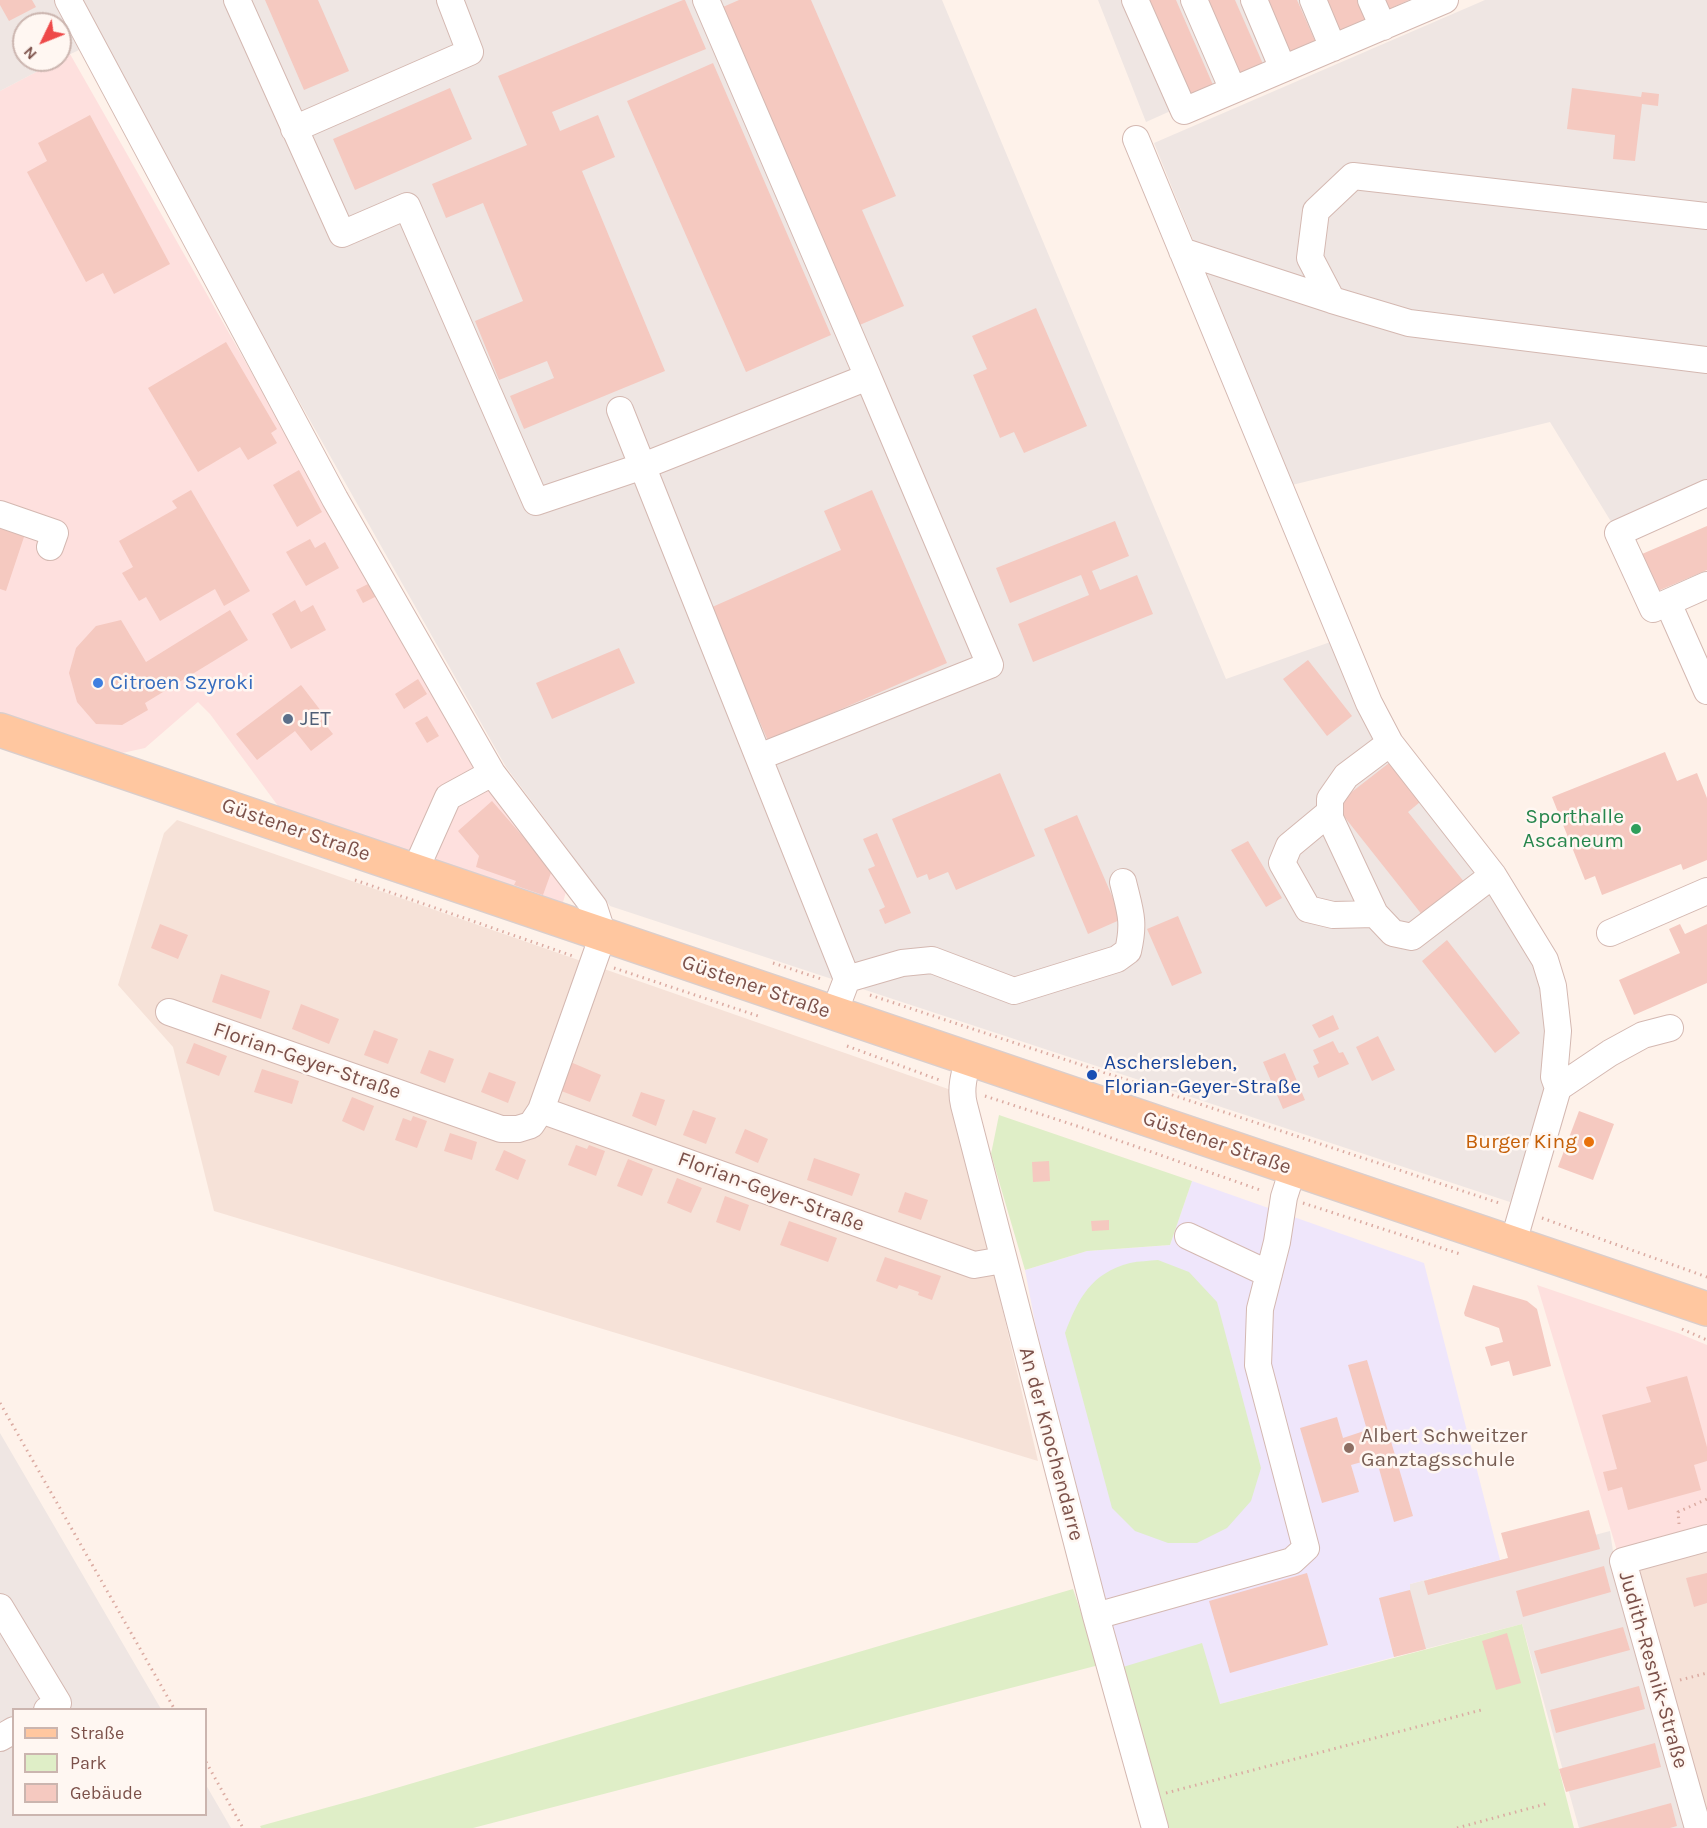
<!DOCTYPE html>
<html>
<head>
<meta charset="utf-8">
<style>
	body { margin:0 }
	#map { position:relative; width:1707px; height:1828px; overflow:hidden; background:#fef2ea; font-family:Karla,sans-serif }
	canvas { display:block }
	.legend { position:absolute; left:12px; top:1708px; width:195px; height:108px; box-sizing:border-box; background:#fff7f2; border:2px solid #cbb5af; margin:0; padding:8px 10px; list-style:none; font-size:18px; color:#7c514a }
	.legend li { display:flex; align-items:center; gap:12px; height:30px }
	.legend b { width:30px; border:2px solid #cbb5af }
	.north { position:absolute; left:12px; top:12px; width:60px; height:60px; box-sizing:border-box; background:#fff7f2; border:2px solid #cbb5af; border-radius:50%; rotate:227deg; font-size:16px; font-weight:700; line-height:24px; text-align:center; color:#7c514a }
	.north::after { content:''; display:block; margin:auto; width:21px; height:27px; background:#ee4949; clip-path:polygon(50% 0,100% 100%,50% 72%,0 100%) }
</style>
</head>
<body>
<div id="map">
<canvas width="1707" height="1828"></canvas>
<ul class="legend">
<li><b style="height:8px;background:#ffc7a0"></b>Straße</li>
<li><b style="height:16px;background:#dfeec7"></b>Park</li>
<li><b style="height:16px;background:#f5c9c0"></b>Gebäude</li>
</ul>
<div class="north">N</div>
</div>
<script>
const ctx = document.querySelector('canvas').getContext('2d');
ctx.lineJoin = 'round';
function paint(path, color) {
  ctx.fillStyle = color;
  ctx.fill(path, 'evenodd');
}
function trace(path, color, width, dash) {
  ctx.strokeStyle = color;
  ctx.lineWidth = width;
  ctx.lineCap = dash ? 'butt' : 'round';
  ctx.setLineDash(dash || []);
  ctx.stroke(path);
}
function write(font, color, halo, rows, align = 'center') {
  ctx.font = font + ' Karla,sans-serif';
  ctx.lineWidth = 5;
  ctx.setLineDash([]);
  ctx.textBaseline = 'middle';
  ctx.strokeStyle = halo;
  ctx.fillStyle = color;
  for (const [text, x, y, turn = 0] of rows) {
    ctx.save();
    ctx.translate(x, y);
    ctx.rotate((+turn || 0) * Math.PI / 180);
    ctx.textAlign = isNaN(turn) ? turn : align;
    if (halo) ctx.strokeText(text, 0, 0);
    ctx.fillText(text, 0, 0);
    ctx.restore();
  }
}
paint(new Path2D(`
	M177 820 951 1090 1038 1461 214 1211 173 1047 118 985 164 833Z
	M1707 1530V1828L1618 1554Z`), '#f6e2d8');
paint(new Path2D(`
	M70 54 486 784 568 885 561 909 287 818 210 714 198 702 145 748 113 755 0 715V91Z
	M1537 1285 1678 1333 1707 1345V1529L1618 1554Z`), '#fee0de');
paint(new Path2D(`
	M0 0H942L1226 679 1336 640 1500 897 1531 955 1547 1018V1096L1510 1202 610 906 506 767 96 42 60 59V24H24V60H59L0 91Z
	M1098 0H1418L1146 122Z
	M1485 0H1707V493L1618 533 1550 422 1292 485 1154 143Z
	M0 1433 161 1709 14 1710V1814H206V1785L231 1828H0Z
	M1610 1531 1615 1565 1692 1828H1579L1522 1624 1394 1657 1379 1598 1410 1584Z`), '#efe6e3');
paint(new Path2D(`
	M1192 1181 1424 1263 1500 1560 1410 1584V1590L1379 1598 1394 1657 1220 1704 1123 1667 1036 1328 1025 1270 1087 1251 1170 1245Z`), '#efe6fb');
paint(new Path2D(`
	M999 1115 1192 1181 1170 1245 1087 1251 1025 1270 991 1154Z
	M1158 1260 1189 1272 1217 1302 1261 1468 1251 1501 1227 1528 1197 1543H1168L1135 1531 1112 1508 1065 1333C1078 1299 1091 1273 1130 1263 1139 1261 1149 1261 1158 1260Z
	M1073 1589 1099 1665 473 1828H261L260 1826 369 1796Z
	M1522 1624 1574 1828H1165L1123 1667 1202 1643 1220 1704Z`), '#dfeec7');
paint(new Path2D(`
	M0 0H32L36 7 9 21 0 5Z
	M265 0H318L349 71 304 90Z
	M683 0H685L706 49 552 112 560 131 598 115 615 157 582 171 665 371 524 429 510 396 554 378 547 361 499 380 475 321 523 301 483 203 446 218 432 184 527 145 498 76Z
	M739 0H811L896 196 862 210 904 306 855 327 716 10Z
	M1140 0H1176L1213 85 1183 98Z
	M1198 0H1235L1263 64 1232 77Z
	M1259 0H1297L1315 41 1283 55Z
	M1319 0H1357L1366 19 1333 33Z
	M1378 0H1409L1383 12Z
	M713 63 831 335 746 372 627 101Z
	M450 88 472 139 355 190 333 139Z
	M1572 88 1641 97 1642 92 1659 94 1658 106 1642 104 1635 161 1613 159 1615 135 1567 129Z
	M90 115 170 264 114 294 103 273 86 282 27 172 47 161 38 143Z
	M1036 308 1087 426 1024 453 1014 432 1000 438 973 375 987 369 972 336Z
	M226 342 277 429 271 433 277 443 248 460 240 447 198 472 148 388Z
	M299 470 322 512 297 527 273 485Z
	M191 490 250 591 224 606 215 589 160 621 146 597 139 601 122 573 133 567 119 541 177 508 172 501Z
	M872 490 947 663 768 741 710 608 841 550 824 511Z
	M1115 521 1129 556 1092 571 1100 590 1137 575 1153 614 1033 662 1018 624 1089 595 1081 575 1010 603 996 568Z
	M0 522 26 531 6 591 0 589Z
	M1707 526V570L1658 591 1642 554Z
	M310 539 315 548 325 542 339 568 306 586 286 552Z
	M370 583 377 596 363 603 356 590Z
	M295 600 301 612 313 605 326 630 291 649 272 614Z
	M230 610 248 640 145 703 148 710 122 725 96 724 77 702 69 673 76 648 96 626 121 620 146 662Z
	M619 648 635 683 552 719 536 683Z
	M1308 660 1352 716 1327 736 1283 679Z
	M418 679 427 694 404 709 395 694Z
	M301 685 321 711 317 714 333 734 311 751 295 731 257 760 236 734Z
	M427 716 439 736 427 743 415 723Z
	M1665 752 1677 781 1697 773 1707 798V860L1683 870 1681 864 1602 895 1595 876 1585 880 1552 797Z
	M1389 763 1420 802 1408 812 1465 883 1423 916 1335 805Z
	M1000 773 1035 856 956 890 948 872 929 880 927 874 917 878 892 819Z
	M492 801 552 870 543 895 514 885 516 881 476 867 479 856 458 831Z
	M1077 815 1122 919 1088 934 1044 829Z
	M877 833 911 913 885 924 879 910 885 907 868 869 875 866 863 839Z
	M1248 841 1282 898 1266 907 1231 850Z
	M1178 916 1202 973 1172 986 1147 929Z
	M160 924 188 935 178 959 151 948Z
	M1680 924 1685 934 1707 924V983L1634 1015 1619 980 1680 953 1669 929Z
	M1447 940 1520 1033 1495 1053 1422 961Z
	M221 974 270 991 261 1019 212 1002Z
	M301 1004 339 1019 329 1044 292 1029Z
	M1333 1015 1339 1029 1319 1038 1312 1025Z
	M374 1030 398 1039 388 1064 364 1055Z
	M1378 1036 1395 1070 1372 1081 1356 1047Z
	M1333 1041 1339 1053 1343 1052 1349 1064 1318 1078 1313 1066 1319 1063 1313 1050Z
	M194 1043 227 1056 219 1076 186 1063Z
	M429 1050 454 1059 445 1083 420 1073Z
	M1285 1053 1305 1100 1283 1109 1263 1062Z
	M568 1061 601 1075 590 1102 556 1089Z
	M262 1069 299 1081 292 1104 254 1092Z
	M489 1072 516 1082 508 1103 481 1092Z
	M641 1092 665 1100 656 1126 632 1116Z
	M352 1097 374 1106 364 1131 342 1121Z
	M693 1110 716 1118 706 1144 683 1135Z
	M1579 1111 1614 1124 1593 1180 1558 1167Z
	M413 1116 427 1121 417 1148 395 1140 403 1118 411 1121Z
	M745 1129 768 1139 758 1163 735 1153Z
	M450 1133 477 1142 472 1160 444 1151Z
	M576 1145 587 1149 589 1145 605 1151 596 1176 568 1165Z
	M504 1150 526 1160 518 1180 495 1170Z
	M814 1158 860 1174 852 1196 807 1180Z
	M628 1159 653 1169 642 1196 617 1186Z
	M1049 1161 1050 1181 1033 1182 1032 1162Z
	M677 1178 702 1188 691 1213 667 1203Z
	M905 1192 928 1200 921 1220 898 1212Z
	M725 1196 749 1205 740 1231 716 1222Z
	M1109 1220V1230L1092 1231 1091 1221Z
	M789 1221 837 1238 828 1262 780 1245Z
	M885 1257 941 1276 932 1300 918 1295 919 1292 899 1285 897 1289 876 1281Z
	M1473 1285 1527 1301 1537 1309 1551 1366 1513 1376 1509 1361 1491 1366 1485 1347 1503 1342 1499 1328 1465 1316 1464 1313Z
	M1367 1360 1413 1516 1394 1522 1376 1458 1351 1465 1359 1492 1322 1503 1300 1428 1337 1417 1343 1438 1367 1430 1348 1365Z
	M1687 1376 1707 1447V1461L1694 1465 1701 1490 1628 1510 1622 1487 1608 1491 1603 1472 1617 1469 1602 1415 1651 1402 1646 1387Z
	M1589 1510 1600 1549 1428 1595 1424 1581 1508 1558 1501 1533Z
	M1604 1566 1611 1592 1523 1617 1516 1591Z
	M1307 1573 1328 1645 1230 1673 1209 1601Z
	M1707 1573V1603L1694 1607 1686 1578Z
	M1410 1590 1426 1649 1394 1657 1379 1598Z
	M1623 1627 1630 1650 1541 1674 1534 1651Z
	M1507 1633 1521 1683 1496 1690 1482 1641Z
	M1639 1686 1645 1709 1556 1733 1550 1710Z
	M1655 1743 1661 1767 1566 1792 1559 1769Z
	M1671 1803 1677 1826 1670 1828H1579Z`), '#f5c9c0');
const minor = new Path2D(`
	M68 0 335 499 492 773 594 907 603 935 541 1110
	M237 0 342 234 407 206 536 502 643 466 868 377 990 665 759 757
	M706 0 868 377
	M1135 0 1184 111 1445 0
	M1194 0 1233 90
	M1254 0 1283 69
	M1313 0 1333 48
	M1371 0 1383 27
	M294 129 470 52 450 0
	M1136 139 1369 703 1390 743 1493 875 1545 960 1553 986 1558 1031 1554 1077 1558 1088
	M1707 216 1353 176 1316 211 1310 258 1332 300 1409 323 1707 360
	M1182 251 1332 300
	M620 410 847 979 834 1013
	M1707 493 1618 533 1653 609 1707 585
	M0 514 55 533 50 547
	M1668 603 1707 691
	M1390 743 1346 776 1330 799V818L1375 914 1393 933 1412 937 1493 875
	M1330 812 1289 846 1282 863 1308 909 1333 915 1375 914
	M415 871 448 797 492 773
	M1610 933 1707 891
	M847 979 902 963 932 960 1014 991 1117 959 1128 951C1135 921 1130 911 1123 882
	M169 1012 501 1129H518L531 1125 541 1110 974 1265 1003 1260
	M969 1059C964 1074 960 1089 964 1105L1096 1616 1155 1828
	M1188 1236 1269 1274
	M1513 1243 1558 1088 1610 1053 1643 1035 1670 1028
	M0 1607 58 1703 47 1710
	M1096 1616 1292 1561 1306 1548 1258 1365 1260 1309 1277 1242 1284 1197 1293 1169
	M0 1738 14 1730
	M1698 1828 1623 1561 1707 1538`);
const major = new Path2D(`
	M0 730 1707 1309`);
trace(minor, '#d4b8b1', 28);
trace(major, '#dacecc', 36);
trace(new Path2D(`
	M355 880 573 956
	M773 963 824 980
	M614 968 758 1016
	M870 995 1502 1204
	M847 1046 942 1081
	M985 1096 1080 1127 1263 1191
	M1303 1203 1460 1254
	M1542 1218 1707 1277
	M1682 1329 1707 1340
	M0 1403 175 1710
	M1679 1524 1678 1512 1707 1499
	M1680 1680 1707 1673
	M206 1762 243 1828
	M1166 1793 1485 1709
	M1457 1828 1549 1803`), '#dbaba2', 3, [1.5, 4.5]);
trace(minor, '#fff', 26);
trace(major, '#ffc7a0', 33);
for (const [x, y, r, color] of [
	[98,683,6,"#3f7fe0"],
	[288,719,6,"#5c6f8a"],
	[1636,829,6,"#2e9e5b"],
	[1092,1075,6,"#1a4fb4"],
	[1589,1142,6,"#e8710a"],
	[1349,1448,6,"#8d6e63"]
]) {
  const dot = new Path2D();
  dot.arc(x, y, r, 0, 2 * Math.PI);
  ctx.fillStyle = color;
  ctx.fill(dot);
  trace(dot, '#fff7f2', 2);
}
write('21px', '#366cbe', '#fff7f2', [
	["Citroen Szyroki",110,683]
], 'left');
write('21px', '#4e5e75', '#fff7f2', [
	["JET",300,719]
], 'left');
write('21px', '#27864d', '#fff7f2', [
	["Sporthalle",1624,817],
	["Ascaneum",1624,841]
], 'right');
write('21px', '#7c514a', '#fff7f2', [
	["Güstener Straße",296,830,19],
	["Güstener Straße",756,987,19],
	["Florian-Geyer-Straße",307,1061,19],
	["Güstener Straße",1217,1143,19],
	["Florian-Geyer-Straße",771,1192,20],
	["An der Knochendarre",1051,1444,75],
	["Judith-Resnik-Straße",1653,1670,74]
]);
write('21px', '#164399', '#fff7f2', [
	["Aschersleben,",1104,1063],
	["Florian-Geyer-Straße",1104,1087]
], 'left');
write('21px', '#c56008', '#fff7f2', [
	["Burger King",1577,1142]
], 'right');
write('21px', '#785e54', '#fff7f2', [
	["Albert Schweitzer",1361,1436],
	["Ganztagsschule",1361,1460]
], 'left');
</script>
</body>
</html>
